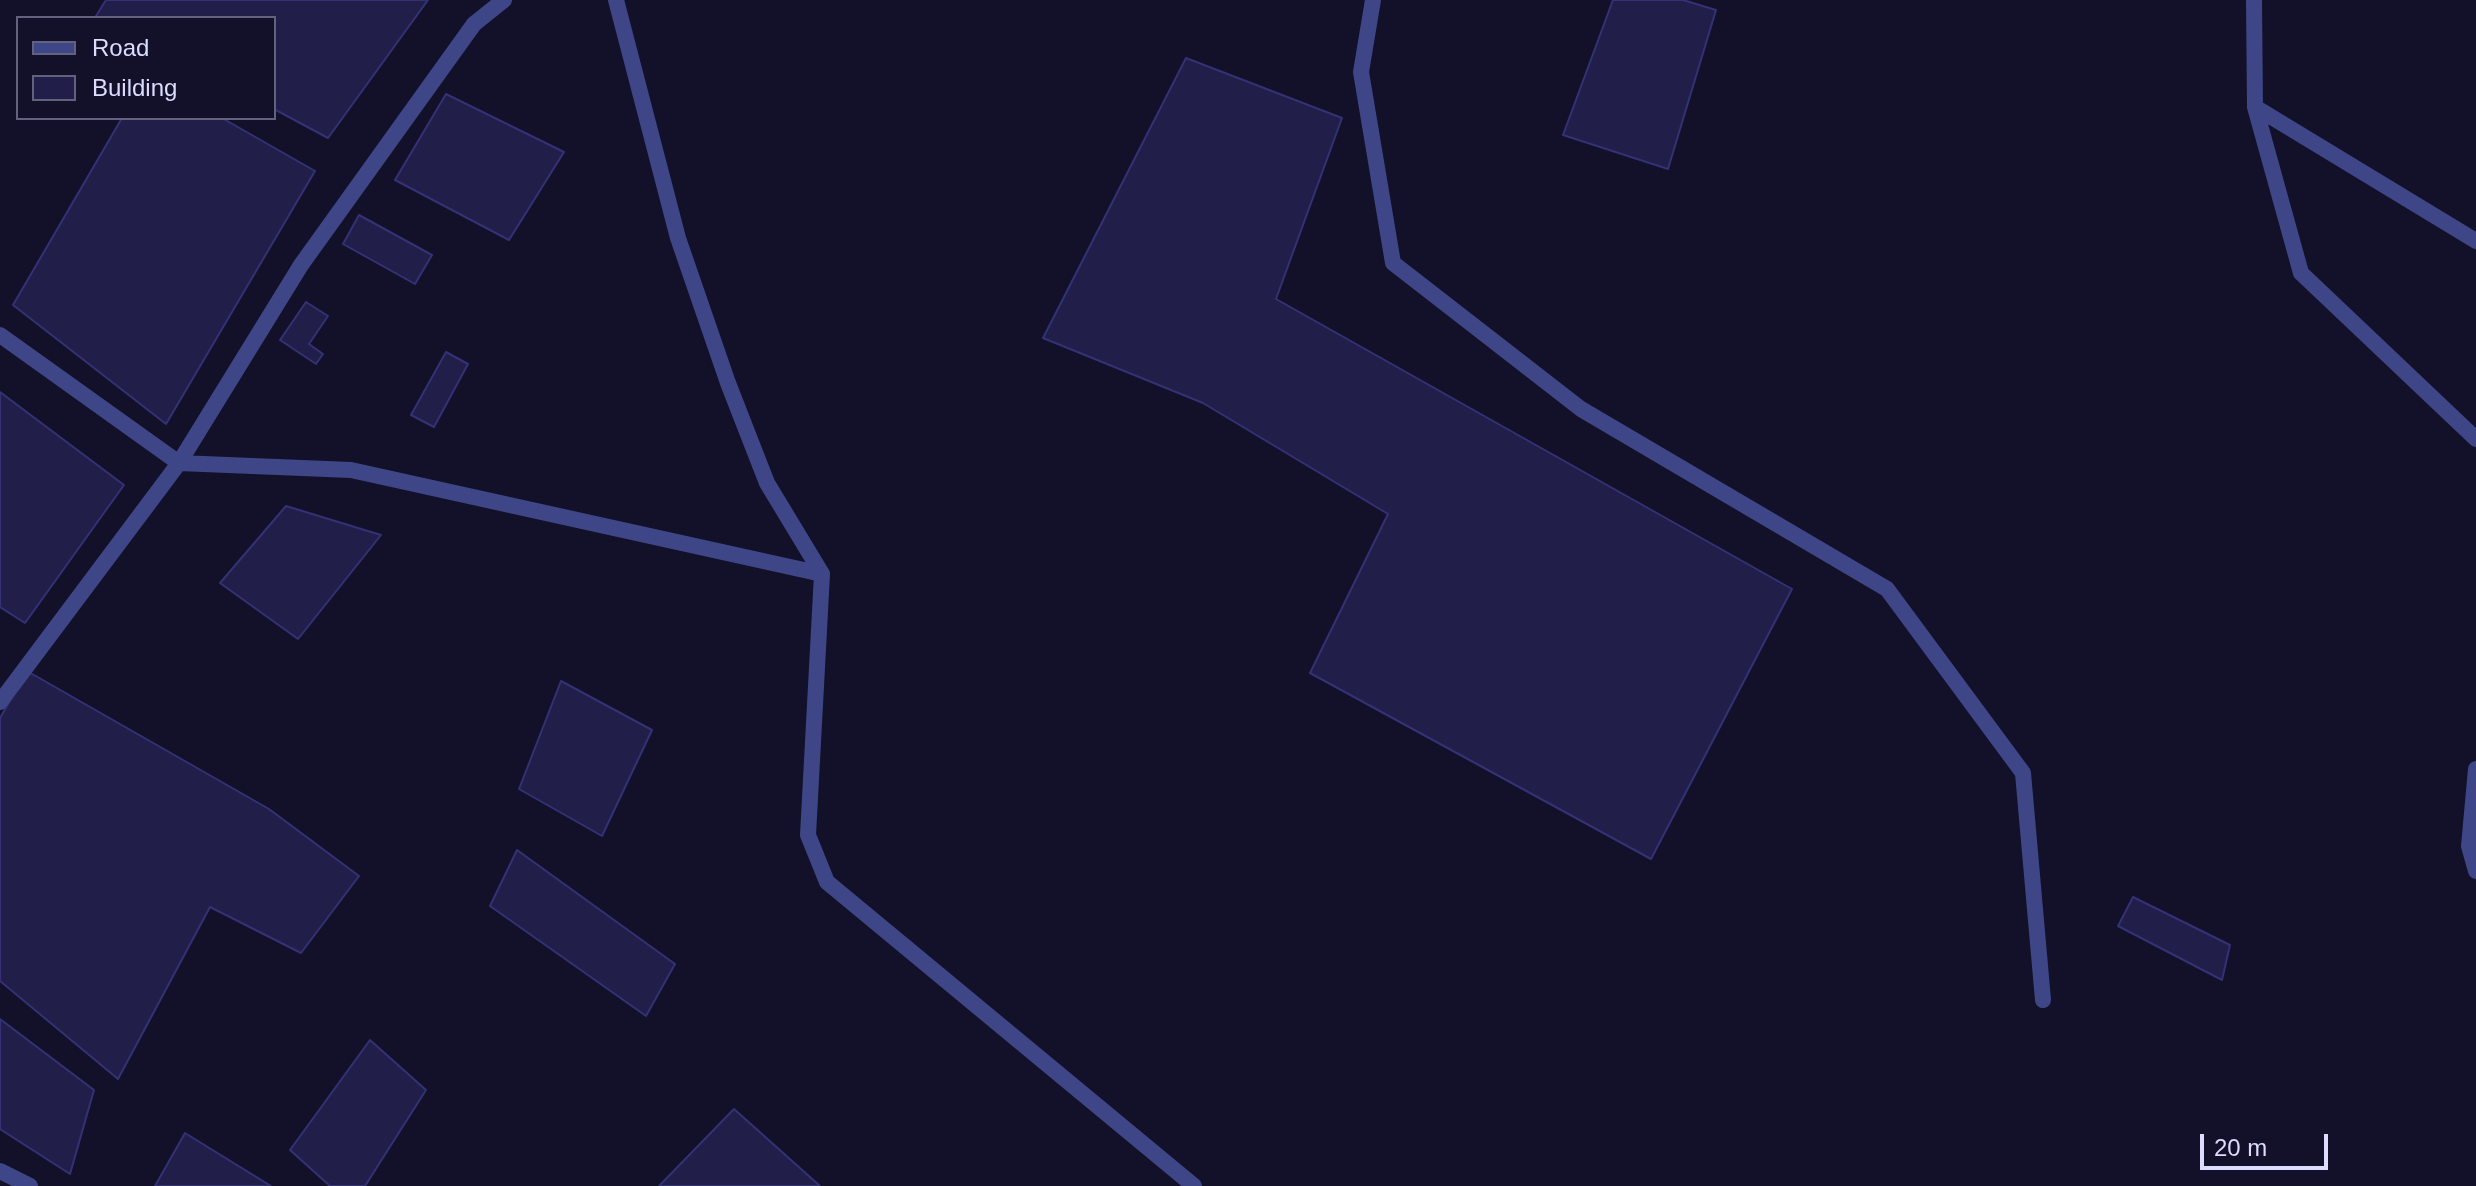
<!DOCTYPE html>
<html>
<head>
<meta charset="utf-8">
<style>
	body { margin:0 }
	#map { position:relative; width:2476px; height:1186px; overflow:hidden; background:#121129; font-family:Helvetica,sans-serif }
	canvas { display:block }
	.legend { position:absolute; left:16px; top:16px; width:260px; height:104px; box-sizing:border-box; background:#121129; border:2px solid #62627e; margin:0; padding:10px 14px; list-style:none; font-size:24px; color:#dbdcfe }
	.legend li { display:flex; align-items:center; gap:16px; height:40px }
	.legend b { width:40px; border:2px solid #62627e }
	.scale { position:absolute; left:2200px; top:1134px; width:128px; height:36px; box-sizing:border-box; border:4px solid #dbdcfe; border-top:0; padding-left:10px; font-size:24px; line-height:28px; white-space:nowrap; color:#dbdcfe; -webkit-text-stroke:6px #121129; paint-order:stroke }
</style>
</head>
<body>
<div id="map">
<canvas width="2476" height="1186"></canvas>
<ul class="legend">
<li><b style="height:10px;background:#3e4687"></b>Road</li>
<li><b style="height:22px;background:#211e4a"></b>Building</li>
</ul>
<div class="scale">20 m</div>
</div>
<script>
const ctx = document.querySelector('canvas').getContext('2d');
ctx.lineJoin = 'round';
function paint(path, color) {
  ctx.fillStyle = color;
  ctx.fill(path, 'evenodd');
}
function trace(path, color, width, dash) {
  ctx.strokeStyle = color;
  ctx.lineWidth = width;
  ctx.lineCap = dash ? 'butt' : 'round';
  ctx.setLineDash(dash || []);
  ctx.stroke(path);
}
const building = new Path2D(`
	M106 0H428L328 138 274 109V18H100L96 16Z
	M1613 0H1683L1716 10 1668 169 1563 135Z
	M1186 58 1342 118 1276 299 1792 589 1651 859 1310 673 1388 514 1203 403 1043 338Z
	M446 94 564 152 509 240 395 180Z
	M122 118H222L315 171 166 424 13 305Z
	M359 215 432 255 415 284 343 244Z
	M306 302 328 316 309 344 323 354 316 364 280 340Z
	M446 352 468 364 434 427 411 415Z
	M0 392 124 485 25 623 0 607Z
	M286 506 381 535 298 639 220 583Z
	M27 671 269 809 359 876 301 953 210 907 118 1079 0 981V718Z
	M561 681 652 730 602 836 519 789Z
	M517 850 675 964 646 1016 490 906Z
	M2133 897 2230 945 2222 980 2118 926Z
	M0 1019 94 1090 70 1174 0 1129Z
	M370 1040 426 1090 365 1186H330L290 1150Z
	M734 1109 820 1186H659Z
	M185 1133 271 1186H155Z`);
paint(building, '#211e4a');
trace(building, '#343175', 2);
trace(new Path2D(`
	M616 0 678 238 728 383 767 483 822 574 808 835 827 882 1194 1186
	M1373 0 1361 72 1393 263 1581 409 1887 589 2023 773 2043 1000
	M2254 0 2255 107 2301 273 2476 439
	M2255 107 2476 241
	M0 335 179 463 351 470 822 574
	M0 702 179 463 301 265 474 24 504 0
	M2476 769 2469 846 2476 871
	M0 1171 30 1186`), '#3e4687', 16);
</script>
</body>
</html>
